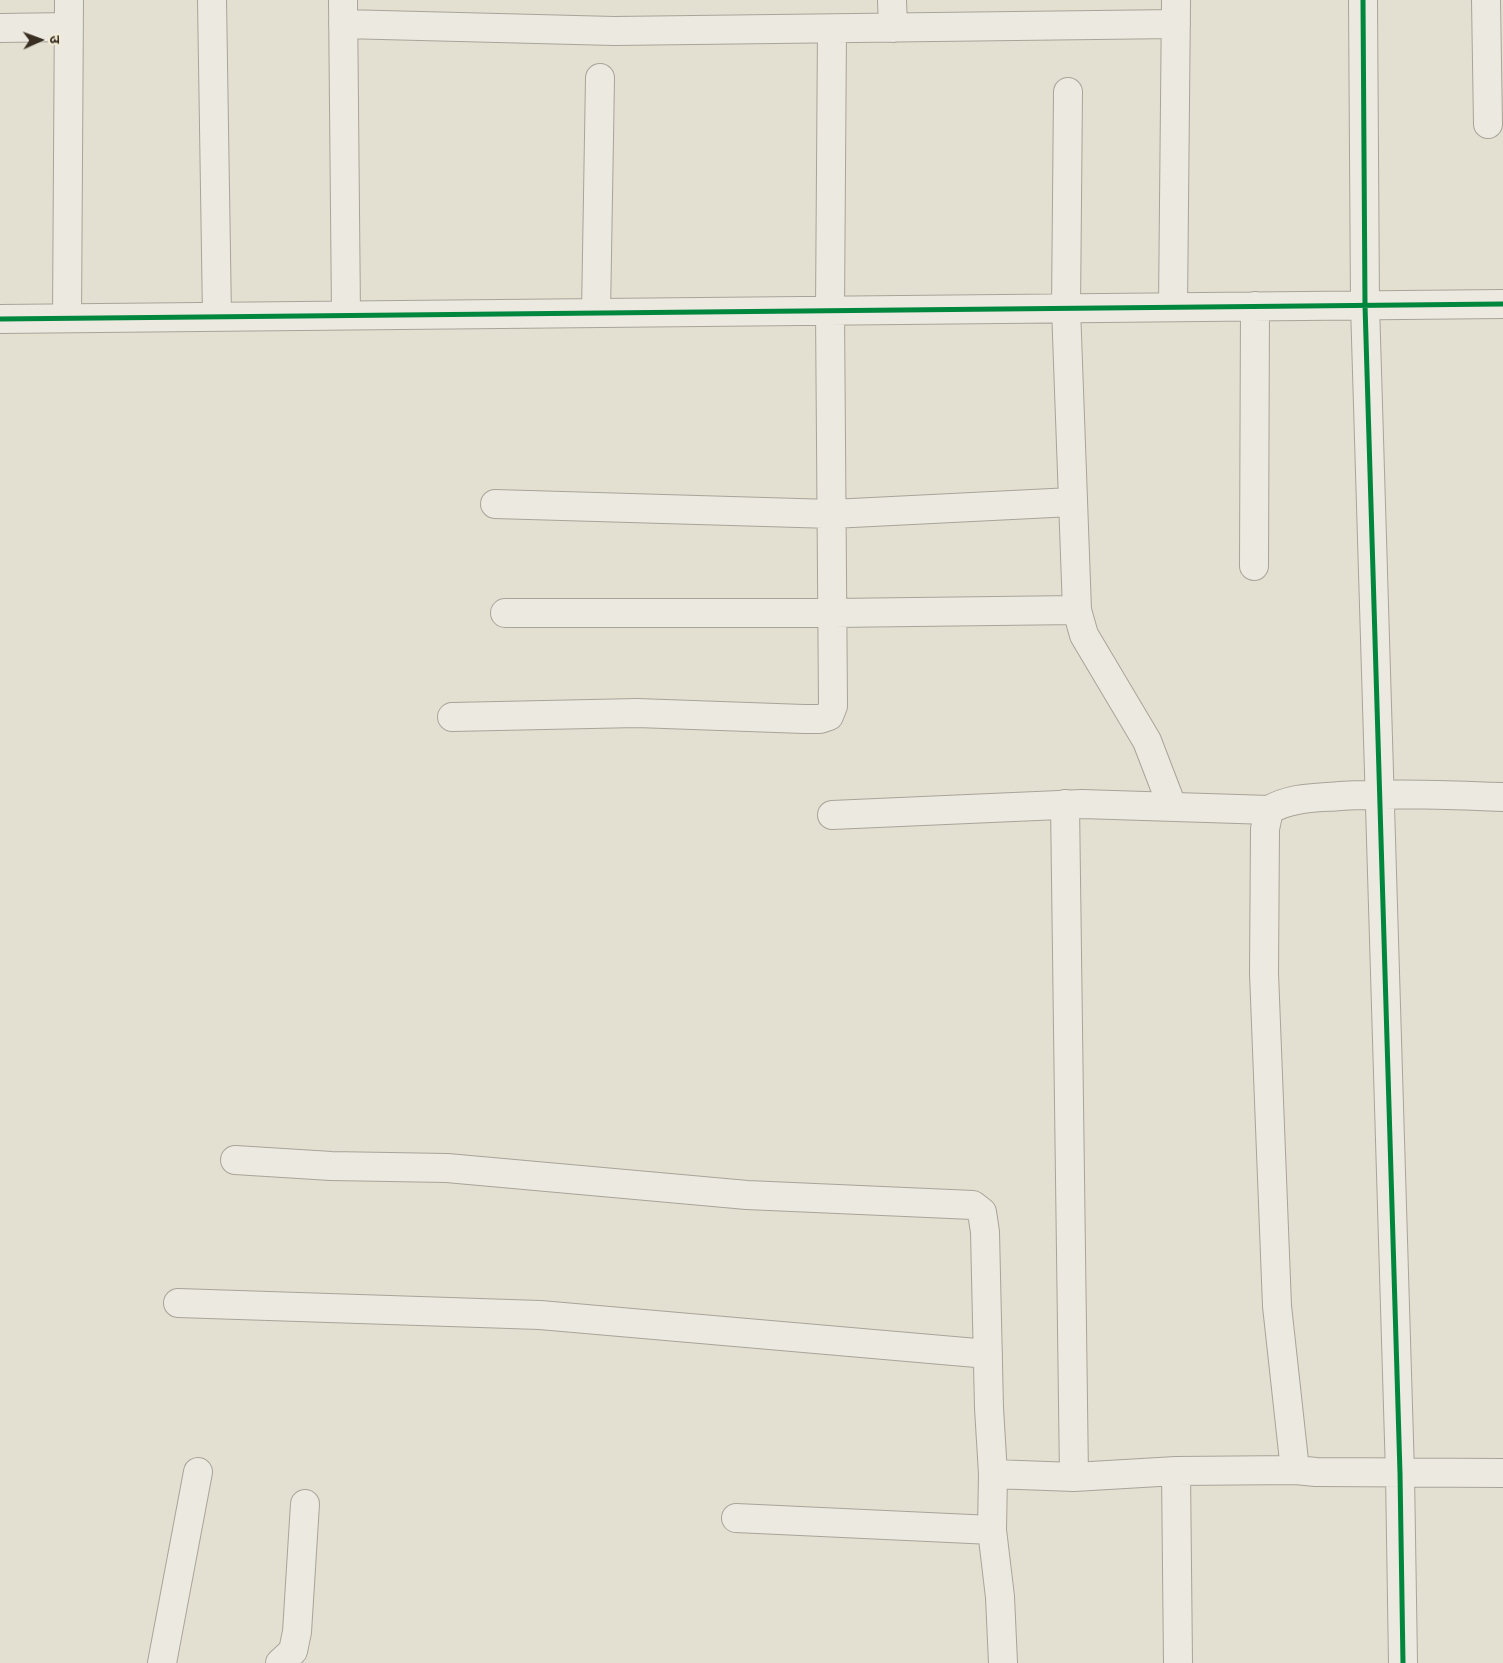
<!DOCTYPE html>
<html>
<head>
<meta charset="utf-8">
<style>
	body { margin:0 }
	#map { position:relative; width:1503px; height:1663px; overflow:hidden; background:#e3dfd1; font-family:Merriweather,"Noto Sans Devanagari",serif }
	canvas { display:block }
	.north { position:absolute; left:15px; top:15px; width:50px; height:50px; -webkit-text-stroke:4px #f3edd8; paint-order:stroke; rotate:88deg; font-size:14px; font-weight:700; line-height:20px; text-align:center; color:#382e21 }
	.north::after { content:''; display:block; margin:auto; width:18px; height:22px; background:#382e21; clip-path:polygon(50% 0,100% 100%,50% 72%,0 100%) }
</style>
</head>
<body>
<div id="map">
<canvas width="1503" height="1663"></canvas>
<div class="north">उ</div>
</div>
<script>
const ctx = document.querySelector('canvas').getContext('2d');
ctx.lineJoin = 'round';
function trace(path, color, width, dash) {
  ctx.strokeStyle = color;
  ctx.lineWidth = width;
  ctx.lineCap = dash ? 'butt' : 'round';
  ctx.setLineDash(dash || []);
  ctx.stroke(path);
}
const minor = new Path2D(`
	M212 0 217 316
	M343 0 346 315
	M892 0 893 28
	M1363 0 1365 305 1400 1473 1403 1663
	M1486 0 1488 124
	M343 24 614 31 1176 24
	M0 28 69 27
	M1068 92 1066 308 1077 610 1084 635 1147 741 1172 806
	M1173 307 1176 0
	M596 313 600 78
	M67 318 69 0
	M0 319 1503 304
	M495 504 832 514 1072 502
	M1254 566 1255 306
	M505 613H833L1077 610
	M452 717 637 713 804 719H820L829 716 833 706 830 310 832 29
	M1503 797C1449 795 1395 793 1340 796 1316 798 1291 797 1269 810L1265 829 1264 973 1277 1306 1295 1470 1316 1472 1503 1473
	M1065 804 1074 1477
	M832 815 1082 804 1269 810
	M235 1160 331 1166 447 1168 747 1195 973 1205 982 1212 985 1232 989 1408 993 1474
	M178 1303 540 1315 988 1354
	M1176 1471 1178 1663
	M736 1518 992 1530
	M162 1663 198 1472
	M280 1663 293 1651 297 1632 305 1504
	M1003 1663 1000 1597 992 1530 993 1474 1074 1477 1176 1471 1295 1470`);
trace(minor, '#a9a499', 30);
trace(minor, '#ece9e1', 28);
trace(new Path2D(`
	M1363 0 1365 305 1400 1473 1403 1663
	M0 319 1503 304`), '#00873e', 5);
</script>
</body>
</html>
